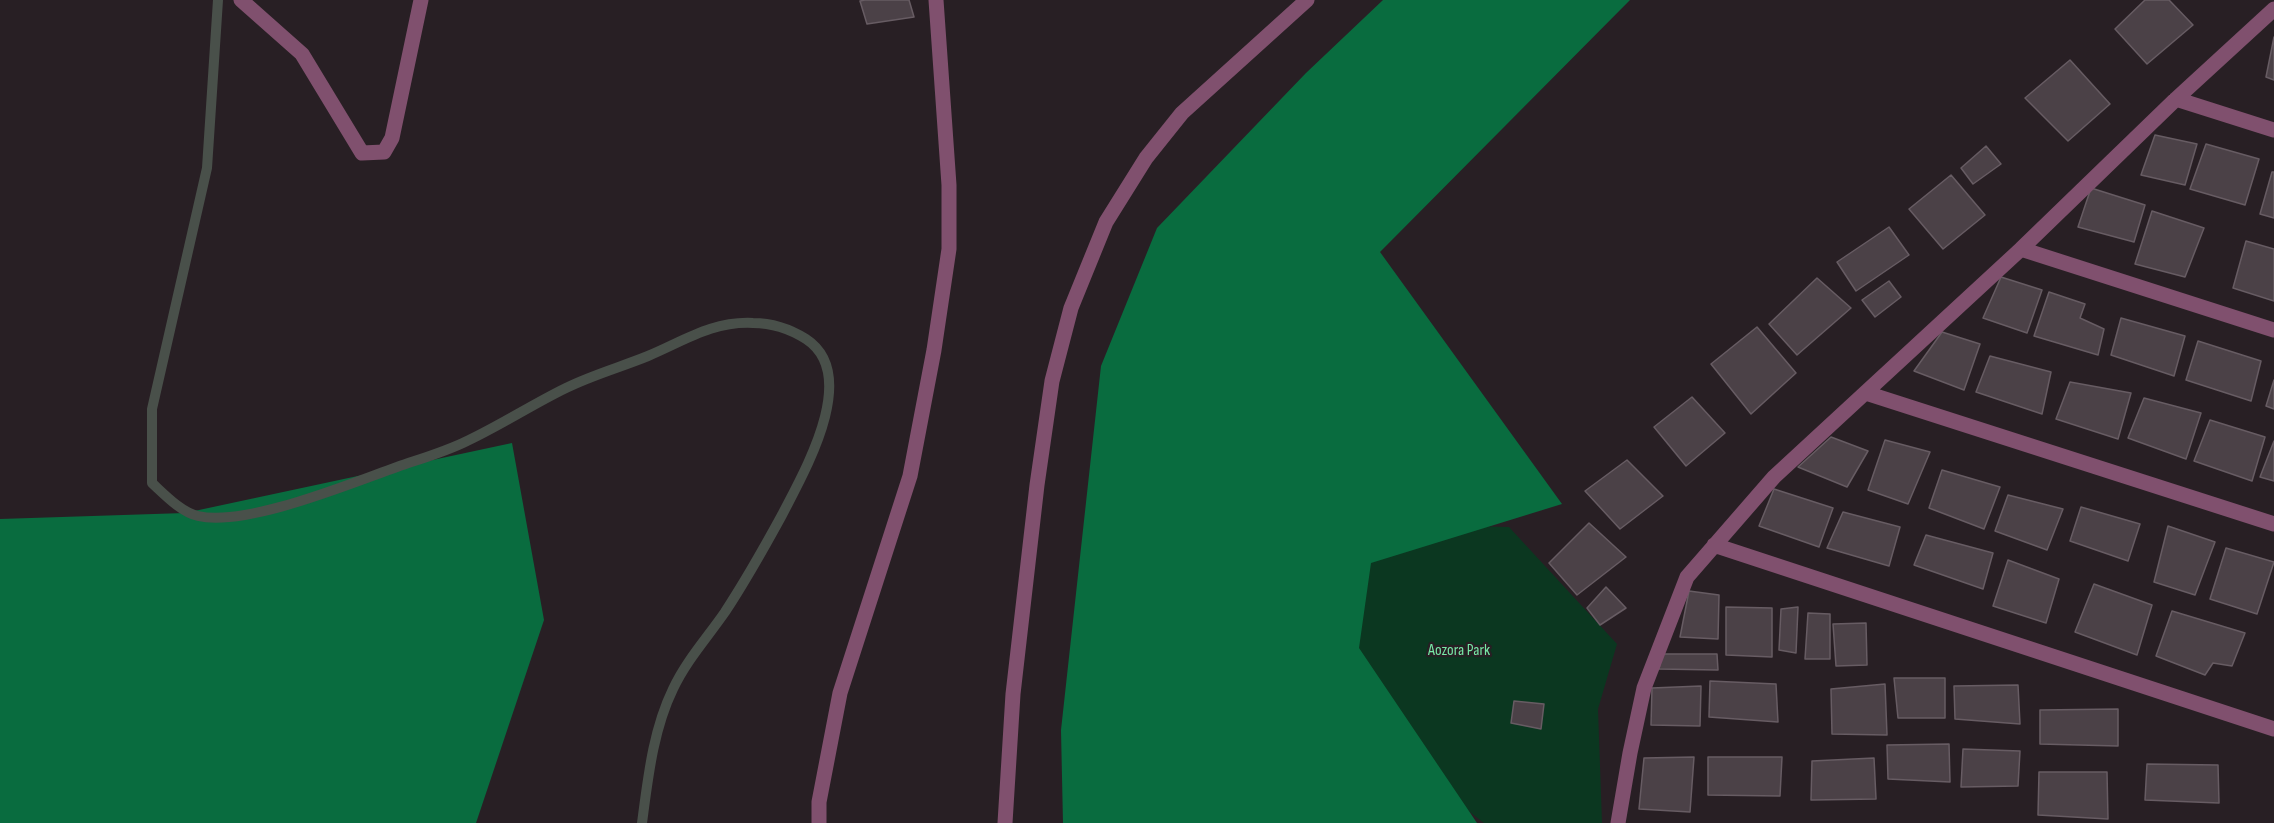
<!DOCTYPE html>
<html>
<head>
<meta charset="utf-8">
<style>
	body { margin:0 }
	canvas { display:block; background:#281f24 }
</style>
</head>
<body>
<canvas width="2274" height="823"></canvas>
<script>
const ctx = document.querySelector('canvas').getContext('2d');
ctx.lineJoin = 'round';
function paint(path, color) {
  ctx.fillStyle = color;
  ctx.fill(path, 'evenodd');
}
function trace(path, color, width, dash) {
  ctx.strokeStyle = color;
  ctx.lineWidth = width;
  ctx.lineCap = dash ? 'butt' : 'round';
  ctx.setLineDash(dash || []);
  ctx.stroke(path);
}
function write(font, color, halo, rows, align = 'center') {
  ctx.font = font + ' "Sofia Sans Condensed",sans-serif';
  ctx.lineWidth = 4.5;
  ctx.setLineDash([]);
  ctx.textBaseline = 'middle';
  ctx.strokeStyle = halo;
  ctx.fillStyle = color;
  for (const [text, x, y, turn = 0] of rows) {
    ctx.save();
    ctx.translate(x, y);
    ctx.rotate((+turn || 0) * Math.PI / 180);
    ctx.textAlign = isNaN(turn) ? turn : align;
    if (halo) ctx.strokeText(text, 0, 0);
    ctx.fillText(text, 0, 0);
    ctx.restore();
  }
}
paint(new Path2D(`
	M1379 524 1509 527 1617 644 1598 709 1602 823H1484L1373 737 1317 570Z`), '#0b3720');
paint(new Path2D(`
	M1383 0H1630L1380 252 1562 504 1371 563 1359 648 1477 823H1063L1061 730 1101 366 1157 228 1306 73Z
	M512 443 544 620 476 823H0V519L185 513Z`), '#096c3f');
trace(new Path2D(`
	M218 0 207 168 152 409V483C165 495 181 512 198 516 246 527 349 484 397 467 420 459 445 452 467 441 501 425 533 404 566 388 592 375 621 367 648 356 684 341 712 321 753 323 772 323 790 329 806 339 861 375 804 472 782 515 764 548 746 580 725 612 707 638 686 661 673 689 653 730 648 778 642 823`), '#49504a', 10);
const building = new Path2D(`
	M865 0H909L914 17 867 24 860 1Z
	M2145 0H2169L2193 25 2147 64 2115 29Z
	M2274 37V80L2266 77Z
	M2070 60 2110 104 2068 141 2025 98Z
	M2155 135 2197 144 2185 185 2141 175Z
	M2206 144 2259 159 2245 205 2190 189Z
	M1986 146 2001 164 1973 184 1961 168Z
	M2272 172H2274V218L2260 214Z
	M1951 175 1985 215 1943 249 1909 209Z
	M2091 188 2145 205 2134 242 2078 227Z
	M2152 211 2204 228 2185 277 2135 264Z
	M1889 227 1909 255 1856 291 1837 262Z
	M2246 241 2274 249V301L2233 288Z
	M2001 277 2042 290 2027 333 1983 318Z
	M1817 278 1851 308 1797 355 1769 324Z
	M1889 281 1901 297 1875 317 1862 300Z
	M2049 292 2085 304 2080 318 2104 329 2098 355 2034 336Z
	M2121 318 2185 336 2174 376 2111 355Z
	M1757 327 1796 373 1751 414 1711 364Z
	M1942 332 1980 344 1964 390 1914 371Z
	M2198 341 2261 361 2251 401 2186 380Z
	M1990 356 2051 372 2042 414 1976 392Z
	M2274 380V409L2266 406Z
	M2070 382 2131 393 2118 439 2056 419Z
	M1692 397 1725 433 1686 466 1654 427Z
	M2144 398 2201 413 2186 459 2128 438Z
	M2210 420 2265 437 2252 481 2194 461Z
	M1831 437 1868 451 1847 487 1798 467Z
	M1885 440 1930 452 1908 504 1868 490Z
	M2274 441V481L2260 477Z
	M1627 460 1663 496 1620 529 1585 491Z
	M1942 470 2000 487 1984 529 1929 508Z
	M1774 489 1833 508 1819 547 1759 526Z
	M2008 495 2063 509 2047 550 1995 531Z
	M2081 507 2140 524 2128 561 2070 541Z
	M1843 512 1900 527 1889 566 1827 548Z
	M1589 523 1626 557 1577 595 1549 563Z
	M2168 526 2215 542 2195 595 2154 582Z
	M1926 535 1993 553 1983 589 1914 565Z
	M2226 548 2274 562 2257 614 2210 599Z
	M2008 560 2059 579 2046 623 1993 606Z
	M2094 584 2152 605 2137 655 2075 632Z
	M1606 587 1626 608 1600 625 1587 608Z
	M1689 591 1719 595 1718 639 1680 637Z
	M1726 607 1772 608V657L1726 655Z
	M1798 607 1796 653 1779 650 1781 609Z
	M2172 611 2245 633 2232 666 2213 663 2205 675 2156 656Z
	M1808 613 1830 614V659H1805Z
	M1866 623 1867 665 1836 666 1833 624Z
	M1662 654H1717L1718 670 1659 669Z
	M1894 678H1945V718H1898Z
	M1710 681 1776 684 1778 722 1709 717Z
	M1885 684 1887 735 1832 734 1831 689Z
	M2018 685 2020 724 1955 719 1954 686Z
	M1701 686 1700 726 1651 725 1652 688Z
	M1514 701 1544 704 1541 729 1511 723Z
	M2118 709V746L2040 744V710Z
	M1949 744 1950 782 1888 779 1887 745Z
	M1963 749 2020 751 2018 786 1961 787Z
	M1694 757 1690 812 1639 809 1644 758Z
	M1708 757H1782L1780 796 1708 795Z
	M1874 758 1876 799 1811 800 1812 761Z
	M2147 764 2218 765 2219 803 2145 800Z
	M2039 772H2107L2108 819 2038 815Z`);
paint(building, '#4b4147');
trace(building, '#675c63', 1.5);
trace(new Path2D(`
	M241 0 302 54 362 153 384 152 392 138 421 0
	M2176 99 2274 130
	M2021 249 2274 330
	M1866 393 2274 524
	M1714 545 2274 729
	M819 823V802L840 693 910 476 934 350 949 249V185L936 0
	M1618 823 1630 753 1644 688 1687 577 1774 477 2021 249 2176 99 2274 9`), '#80506e', 15);
trace(new Path2D(`
	M1005 823 1013 694 1037 485 1052 381 1071 308 1106 222 1146 158 1182 113 1307 0`), '#80506e', 15);
write('16px', '#78e9a7', '#281f24', [
	["Aozora Park",1459,651]
]);
</script>
</body>
</html>
